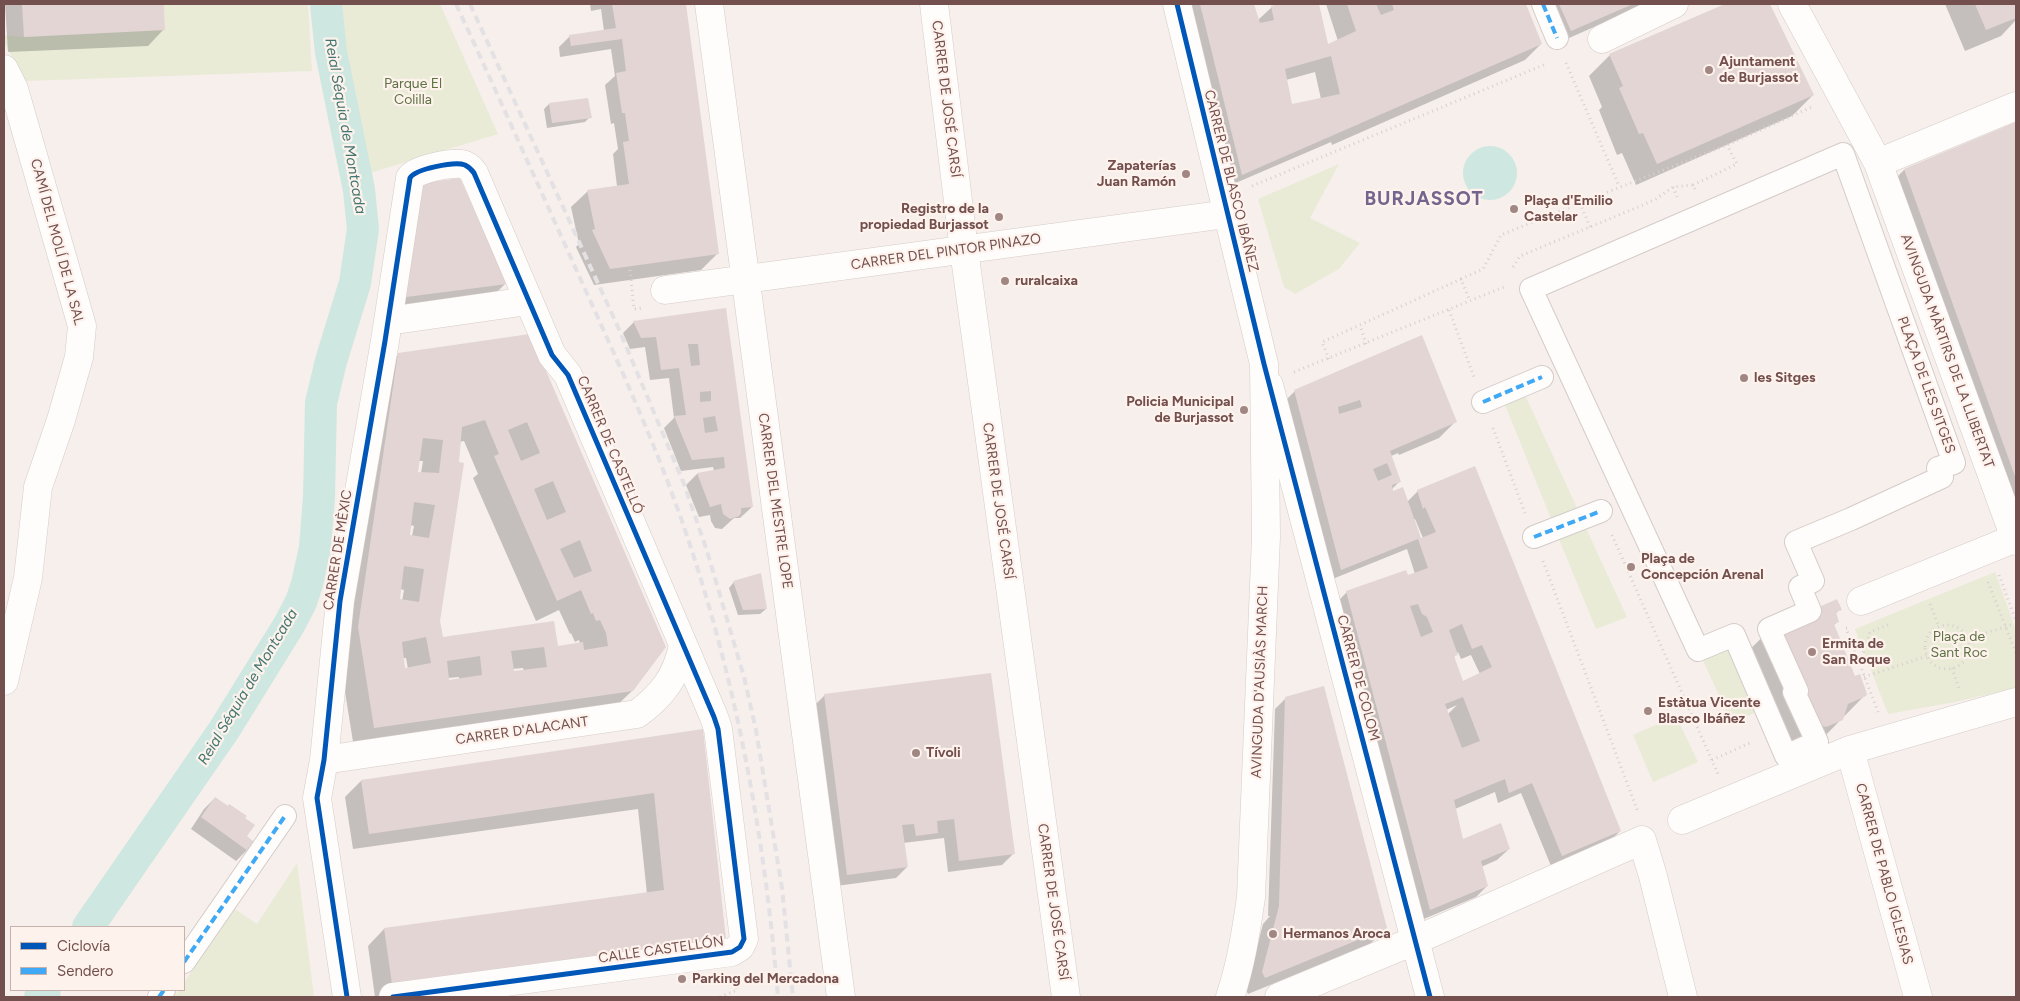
<!DOCTYPE html>
<html>
<head>
<meta charset="utf-8">
<style>
	body { margin:0 }
	#map { position:relative; width:2020px; height:1001px; overflow:hidden; background:#f6efeb; font-family:Figtree,sans-serif }
	canvas { display:block }
	.frame { position:absolute; inset:0; border:5px solid #734f4d; pointer-events:none }
	.legend { position:absolute; left:10px; top:926px; width:175px; height:65px; box-sizing:border-box; background:#fef2ed; border:1px solid #c6b1ad; margin:0; padding:6px 9px; list-style:none; font-size:15px; color:#734f4d }
	.legend li { display:flex; align-items:center; gap:10px; height:25px }
	.legend b { width:25px; border:1px solid #c6b1ad }
</style>
</head>
<body>
<div id="map">
<canvas width="2020" height="1001"></canvas>
<div class="frame"></div>
<ul class="legend">
<li><b style="height:6px;background:#0057b8"></b>Ciclovía</li>
<li><b style="height:6px;background:#3fa9f5"></b>Sendero</li>
</ul>
</div>
<script>
const ctx = document.querySelector('canvas').getContext('2d');
ctx.lineJoin = 'round';
function paint(path, color) {
  ctx.fillStyle = color;
  ctx.fill(path, 'evenodd');
}
function trace(path, color, width, dash) {
  ctx.strokeStyle = color;
  ctx.lineWidth = width;
  ctx.lineCap = dash ? 'butt' : 'round';
  ctx.setLineDash(dash || []);
  ctx.stroke(path);
}
function write(font, color, halo, rows, align = 'center') {
  ctx.font = font + ' Figtree,sans-serif';
  ctx.lineWidth = 4.5;
  ctx.setLineDash([]);
  ctx.textBaseline = 'middle';
  ctx.strokeStyle = halo;
  ctx.fillStyle = color;
  for (const [text, x, y, turn = 0] of rows) {
    ctx.save();
    ctx.translate(x, y);
    ctx.rotate((+turn || 0) * Math.PI / 180);
    ctx.textAlign = isNaN(turn) ? turn : align;
    if (halo) ctx.strokeText(text, 0, 0);
    ctx.fillText(text, 0, 0);
    ctx.restore();
  }
}
paint(new Path2D(`
	M164 4H308L312 71 25 81 4 42V35L24 37 165 30Z
	M335 4H440L498 134 370 173C356 118 338 61 335 4Z
	M1339 164 1310 218 1360 243 1339 269 1295 294 1284 287 1258 199Z
	M1525 395 1578 510 1552 521 1505 405Z
	M1585 526 1627 617 1596 629 1558 537Z
	M1995 572 2016 630V688L1955 702 1888 714 1855 629Z
	M1734 635 1765 708 1732 723 1698 650Z
	M1676 716 1698 762 1653 782 1633 735Z
	M297 863 314 997H174L179 990H184V983L235 909 257 924Z`), '#e9ebd7');
paint(new Path2D(`
	M1463 173a27 27 0 1 1 54 0a27 27 0 1 1-54 0Z`), '#cee7e1');
paint(new Path2D(`
	M5 4H163L164 29 148 46 8 52Z
	M590 4H684L717 254 701 270 594 285 576 247 579 244 571 207 588 191 617 186 613 154 618 149 614 123 611 124 605 85 615 76 611 49 560 57 559 47 570 36 604 31 601 9 591 11Z
	M1180 4H1253L1258 20 1272 7 1279 4H1318L1327 46 1338 41 1326 4H1524L1541 44 1525 60 1332 145 1331 142 1231 185ZM1315 72 1321 99 1291 105 1286 80Z
	M1544 4H1646L1560 42Z
	M1728 4H1768L1813 95 1792 116 1636 185 1622 153 1617 155 1599 110 1602 107 1589 76 1610 55Z
	M1945 4H2016V20L2001 36 1965 51Z
	M549 104 590 117 585 122 547 128 544 109Z
	M2016 124V544L1893 181 1904 170Z
	M407 200 505 284 489 300 390 313Z
	M725 310 752 507 740 518H734L722 529 715 528 711 521 710 515 699 517 686 485 697 474 714 471 713 467 681 471 664 428 674 418 669 378 650 380 645 347 630 349 623 333 634 322Z
	M529 335 632 691 610 712 354 748 338 648 378 376 399 354ZM464 441 478 474 473 478 536 621 559 610 570 634 571 633 575 642 579 640 580 644 557 647 441 638 439 621 459 442ZM419 461H423L421 473H417ZM410 525 414 526 412 536H408ZM400 589 404 590 402 601 398 600ZM403 658H406L408 669H404ZM523 668 524 671 512 672V669ZM459 677V680L448 681V678Z
	M1421 336 1455 422 1439 438 1399 455 1398 453 1391 456 1399 482 1392 489V492L1407 502 1418 491 1620 831 1609 842 1551 866 1521 793 1498 803 1495 792 1455 809 1462 840 1509 849 1497 860 1481 867 1487 886 1476 897 1419 921 1336 603 1347 592 1415 574 1407 549 1330 580 1284 402 1295 391ZM1415 519 1423 538 1420 540 1413 520ZM1458 652 1461 659 1471 655 1480 674 1462 683 1454 657ZM1457 705 1448 714 1446 710Z
	M734 582 766 609 760 614 738 615 729 588Z
	M1840 609 1835 614 1838 621 1833 626 1854 678 1865 695 1821 740 1787 742 1748 651 1770 630Z
	M825 695 1013 854 1002 865 948 872 944 838 903 843 907 867 896 878 836 886 804 716Z
	M1286 698 1386 928 1370 944 1248 994 1246 989 1263 924 1270 916H1268L1275 709Z
	M702 730 724 938 391 997H375L368 946 384 929 647 894 638 809 353 849 345 797 361 781Z
	M215 798 243 818 247 850 236 861 191 829 204 809Z`), '#0003');
trace(new Path2D(`
	M168 806 170 808`), '#cee7e1', 9);
trace(new Path2D(`
	M88 927 224 730 289 625 301 602 307 584 315 548 319 497 321 403 331 361 355 283 363 229 359 190 331 52 326 4
	M40 997 45 990`), '#cee7e1', 32);
paint(new Path2D(`
	M22 4H164L165 30 24 37Z
	M612 4H686L719 254 610 269 592 230 595 229 587 190 629 184 623 142 629 141 625 113H622L616 73 626 71 622 39 571 46 569 35 616 28Z
	M1200 4H1254L1260 23 1274 20 1271 6 1278 4H1319L1328 44 1356 31 1347 4H1376L1381 15 1394 10 1392 4H1526L1542 44 1242 175ZM1331 56 1340 94 1292 104 1285 69Z
	M1559 4H1633L1571 31Z
	M1725 4H1770L1814 95 1657 164 1643 133 1639 134 1619 88 1623 86 1609 54Z
	M1975 4H2016V18L1986 30Z
	M588 98 592 118 552 123 549 103Z
	M2016 122V479L1904 169Z
	M460 178 507 284 406 297 423 183Z
	M726 308 753 507 741 508V513L739 516 730 519 723 514 721 504 710 507 697 473 725 468 724 457 692 460 674 416 686 415 679 368 661 370 656 337 641 338 633 321ZM688 344H698L700 365 691 366ZM711 391V401L700 402V392ZM715 416 718 431 705 433 703 418Z
	M530 334 666 647 633 691 374 728 358 627 398 353ZM485 420 499 454 494 456 557 601 581 590 591 614 593 613 596 621 600 620 606 633 608 646 584 650 583 642 558 646 554 621 443 637 440 621 464 463 459 462 462 427ZM527 422 540 453 521 461 508 430ZM423 438 443 440 439 473 418 472ZM553 481 566 512 547 520 534 489ZM414 502 435 505 429 538 410 535ZM580 540 592 571 574 578 560 549ZM404 566 424 569 419 602 400 599ZM426 637 431 663 405 668 402 642ZM544 647 547 667 514 671 511 651ZM480 656 482 675 449 680 447 661Z
	M1422 335 1457 422 1390 451 1401 482 1392 485 1393 491 1403 487 1421 538 1436 532 1425 507 1423 509 1417 490 1475 466 1621 831 1562 856 1532 783 1509 793 1505 779 1454 800 1463 839 1501 823 1510 849 1481 861 1488 886 1430 910 1346 591 1406 570 1408 575 1428 568 1418 539 1341 570 1294 390ZM1360 400 1362 407 1339 414 1338 407ZM1387 463 1392 475 1378 481 1373 469ZM1418 604 1422 614 1427 617 1433 632 1421 637 1410 606ZM1462 624 1472 649 1482 645 1492 667 1463 681 1454 656 1458 655 1449 630ZM1463 697 1480 741 1462 748 1445 704Z
	M761 573 767 609 743 610 733 581Z
	M1837 599 1842 610 1836 612 1839 622 1834 624 1855 676 1860 674 1867 694 1866 696 1848 704 1843 720 1826 727 1808 721 1769 629Z
	M991 673 1015 854 959 861 954 819 937 821 938 833 916 836 914 824 902 825 908 867 847 875 824 694Z
	M1324 686 1387 928 1265 978 1262 972 1279 906 1285 697Z
	M703 729 726 939 392 984 384 928 664 890 654 793 369 834 361 780Z
	M215 797 228 806 229 804 247 816 245 818 255 825 247 836 254 842 248 851 201 817Z`), '#e2d5d3');
const pedestrian = new Path2D(`
	M1543 4 1557 38
	M1843 154 1954 463 1938 468 1942 477 1851 519 1796 542 1813 581 1800 587 1810 611 1769 629 1797 691 1794 692 1817 742 1786 756 1734 635 1698 650 1531 289Z
	M1483 402 1542 377
	M1534 537 1601 511
	M184 962 285 816
	M159 997 164 990`);
const minor = new Path2D(`
	M709 4 841 997
	M934 4 964 250 1066 997
	M1792 4 1878 163 2016 541
	M1602 39 1674 4
	M4 69 14 89 82 326 79 357 61 420 38 487 28 578 4 681
	M1878 163 2016 106
	M665 290 1227 214
	M388 321 528 301
	M1269 385 1430 997
	M1861 601 2016 538
	M1850 750 1918 997
	M324 760 637 714C663 695 676 677 683 646
	M1682 820 1850 750 2016 702
	M347 997 317 798 324 760 340 601 385 341 410 178C415 169 455 161 465 165 469 167 472 170 474 173L552 355 568 375 714 717 718 729 744 939 740 947 732 952 393 997
	M1279 997 1416 940 1642 840 1653 876 1683 997`);
const tertiary = new Path2D(`
	M1177 4 1264 364 1266 537 1251 897C1246 932 1241 964 1230 997`);
trace(pedestrian, '#d5cbc8', 24);
trace(minor, '#d5cbc8', 29);
trace(tertiary, '#d5cbc8', 29);
trace(new Path2D(`
	M1566 63 1619 186
	M1693 185 1737 164 1727 145
	M1252 186 1546 64
	M1673 187 1677 197
	M1590 227 1580 203 1727 145 1814 106
	M1513 267 1520 256 1643 205 1656 199 1673 187 1693 185 1695 189
	M630 270 634 309 642 308
	M1461 279 1483 269 1501 235 1580 203
	M1449 310 1474 377
	M1366 344 1360 325 1461 279 1470 301
	M1329 359 1322 342 1360 325
	M1294 372 1504 287
	M1493 428 1525 513
	M1612 535 1718 774
	M1543 561 1638 812
	M1999 575 2016 621
	M1988 582 2016 653
	M1930 604 1939 627
	M1925 647a22 22 0 1 1 44 0a22 22 0 1 1-44 0Z
	M1847 628H1846L1878 712
	M1967 639 2014 624
	M1860 662 1870 632 1888 625
	M1952 668 1959 689
	M1864 677 1927 656
	M1712 760 1752 742
	M720 997 737 990 736 980`), '#d9cfce', 3, [1, 4]);
trace(pedestrian, '#fefdfc', 22);
trace(minor, '#fefdfc', 28);
trace(tertiary, '#fefdfc', 28);
trace(new Path2D(`
	M456 4C498 95 539 187 580 278 617 360 655 442 684 527 736 679 765 837 778 997
	M470 4 618 327 684 484 707 551 744 677 756 730 782 888 793 997`), '#e3e1e4', 4, [8, 5]);
trace(new Path2D(`
	M1543 4 1557 38
	M1483 402 1542 377
	M1534 537 1601 511
	M184 962 285 816
	M159 997 164 990`), '#3fa9f5', 4, [8, 4]);
trace(new Path2D(`
	M1177 4 1264 364 1430 997
	M347 997 317 798 324 760 340 601 385 341 410 178C415 169 455 161 465 165 469 167 472 170 474 173L552 355 568 375 714 717 718 729 744 939 740 947 732 952 393 997`), '#0057b8', 5);
for (const [x, y, r, color] of [
	[1709,70,5,"#a18784"],
	[1186,174,5,"#a18784"],
	[1514,209,5,"#a18784"],
	[999,217,5,"#a18784"],
	[1005,281,5,"#a18784"],
	[1744,378,5,"#a18784"],
	[1244,410,5,"#a18784"],
	[1631,567,5,"#a18784"],
	[1812,652,5,"#a18784"],
	[1648,711,5,"#a18784"],
	[916,753,5,"#a18784"],
	[1273,934,5,"#a18784"],
	[682,979,5,"#a18784"]
]) {
  const dot = new Path2D();
  dot.arc(x, y, r, 0, 2 * Math.PI);
  ctx.fillStyle = color;
  ctx.fill(dot);
  trace(dot, '#fef2ed', 2);
}
write('bold 14px', '#734f4d', '#fef2ed', [
	["Ajuntament",1719,62],
	["de Burjassot",1719,78],
	["Zapaterías",1176,166,"right"],
	["Juan Ramón",1176,182,"right"],
	["Plaça d'Emilio",1524,201],
	["Castelar",1524,217],
	["Registro de la",989,209,"right"],
	["propiedad Burjassot",989,225,"right"],
	["ruralcaixa",1015,281],
	["les Sitges",1754,378],
	["Policia Municipal",1234,402,"right"],
	["de Burjassot",1234,418,"right"],
	["Plaça de",1641,559],
	["Concepción Arenal",1641,575],
	["Ermita de",1822,644],
	["San Roque",1822,660],
	["Estàtua Vicente",1658,703],
	["Blasco Ibáñez",1658,719],
	["Tívoli",926,753],
	["Hermanos Aroca",1283,934],
	["Parking del Mercadona",692,979]
], 'left');
write('14px', '#5e7243', '#fef2ed', [
	["Parque El",413,84],
	["Colilla",413,100],
	["Plaça de",1959,637],
	["Sant Roc",1959,653]
]);
write('14px', '#734f4d', '#fef2ed', [
	["CARRER DE JOSÉ CARSÍ",946,99,83],
	["CARRER DE BLASCO IBÁÑEZ",1231,181,76],
	["CAMÍ DEL MOLÍ DE LA SAL",57,242,75],
	["CARRER DEL PINTOR PINAZO",946,252,-8],
	["AVINGUDA MÀRTIRS DE LA LLIBERTAT",1947,351,70],
	["PLAÇA DE LES SITGES",1926,385,70],
	["CARRER DE CASTELLÓ",610,445,67],
	["CARRER DEL MESTRE LOPE",775,501,82],
	["CARRER DE JOSÉ CARSÍ",998,501,82],
	["CARRER DE MÈXIC",338,550,-81],
	["CARRER DE COLOM",1358,678,75],
	["AVINGUDA D'AUSIÀS MARCH",1260,682,-88],
	["CARRER D'ALACANT",522,731,-8],
	["CARRER DE PABLO IGLESIAS",1884,874,75],
	["CARRER DE JOSÉ CARSÍ",1053,902,82],
	["CALLE CASTELLÓN",661,950,-8]
]);
write('italic 15px', '#427670', '#fef2ed', [
	["Reial Séquia de Montcada",345,126,80],
	["Reial Séquia de Montcada",248,687,-59]
]);
ctx.letterSpacing = '1px';
write('bold 19px', '#74658e', '#fef2ed', [
	["BURJASSOT",1424,199]
]);
ctx.letterSpacing = '0px';
</script>
</body>
</html>
